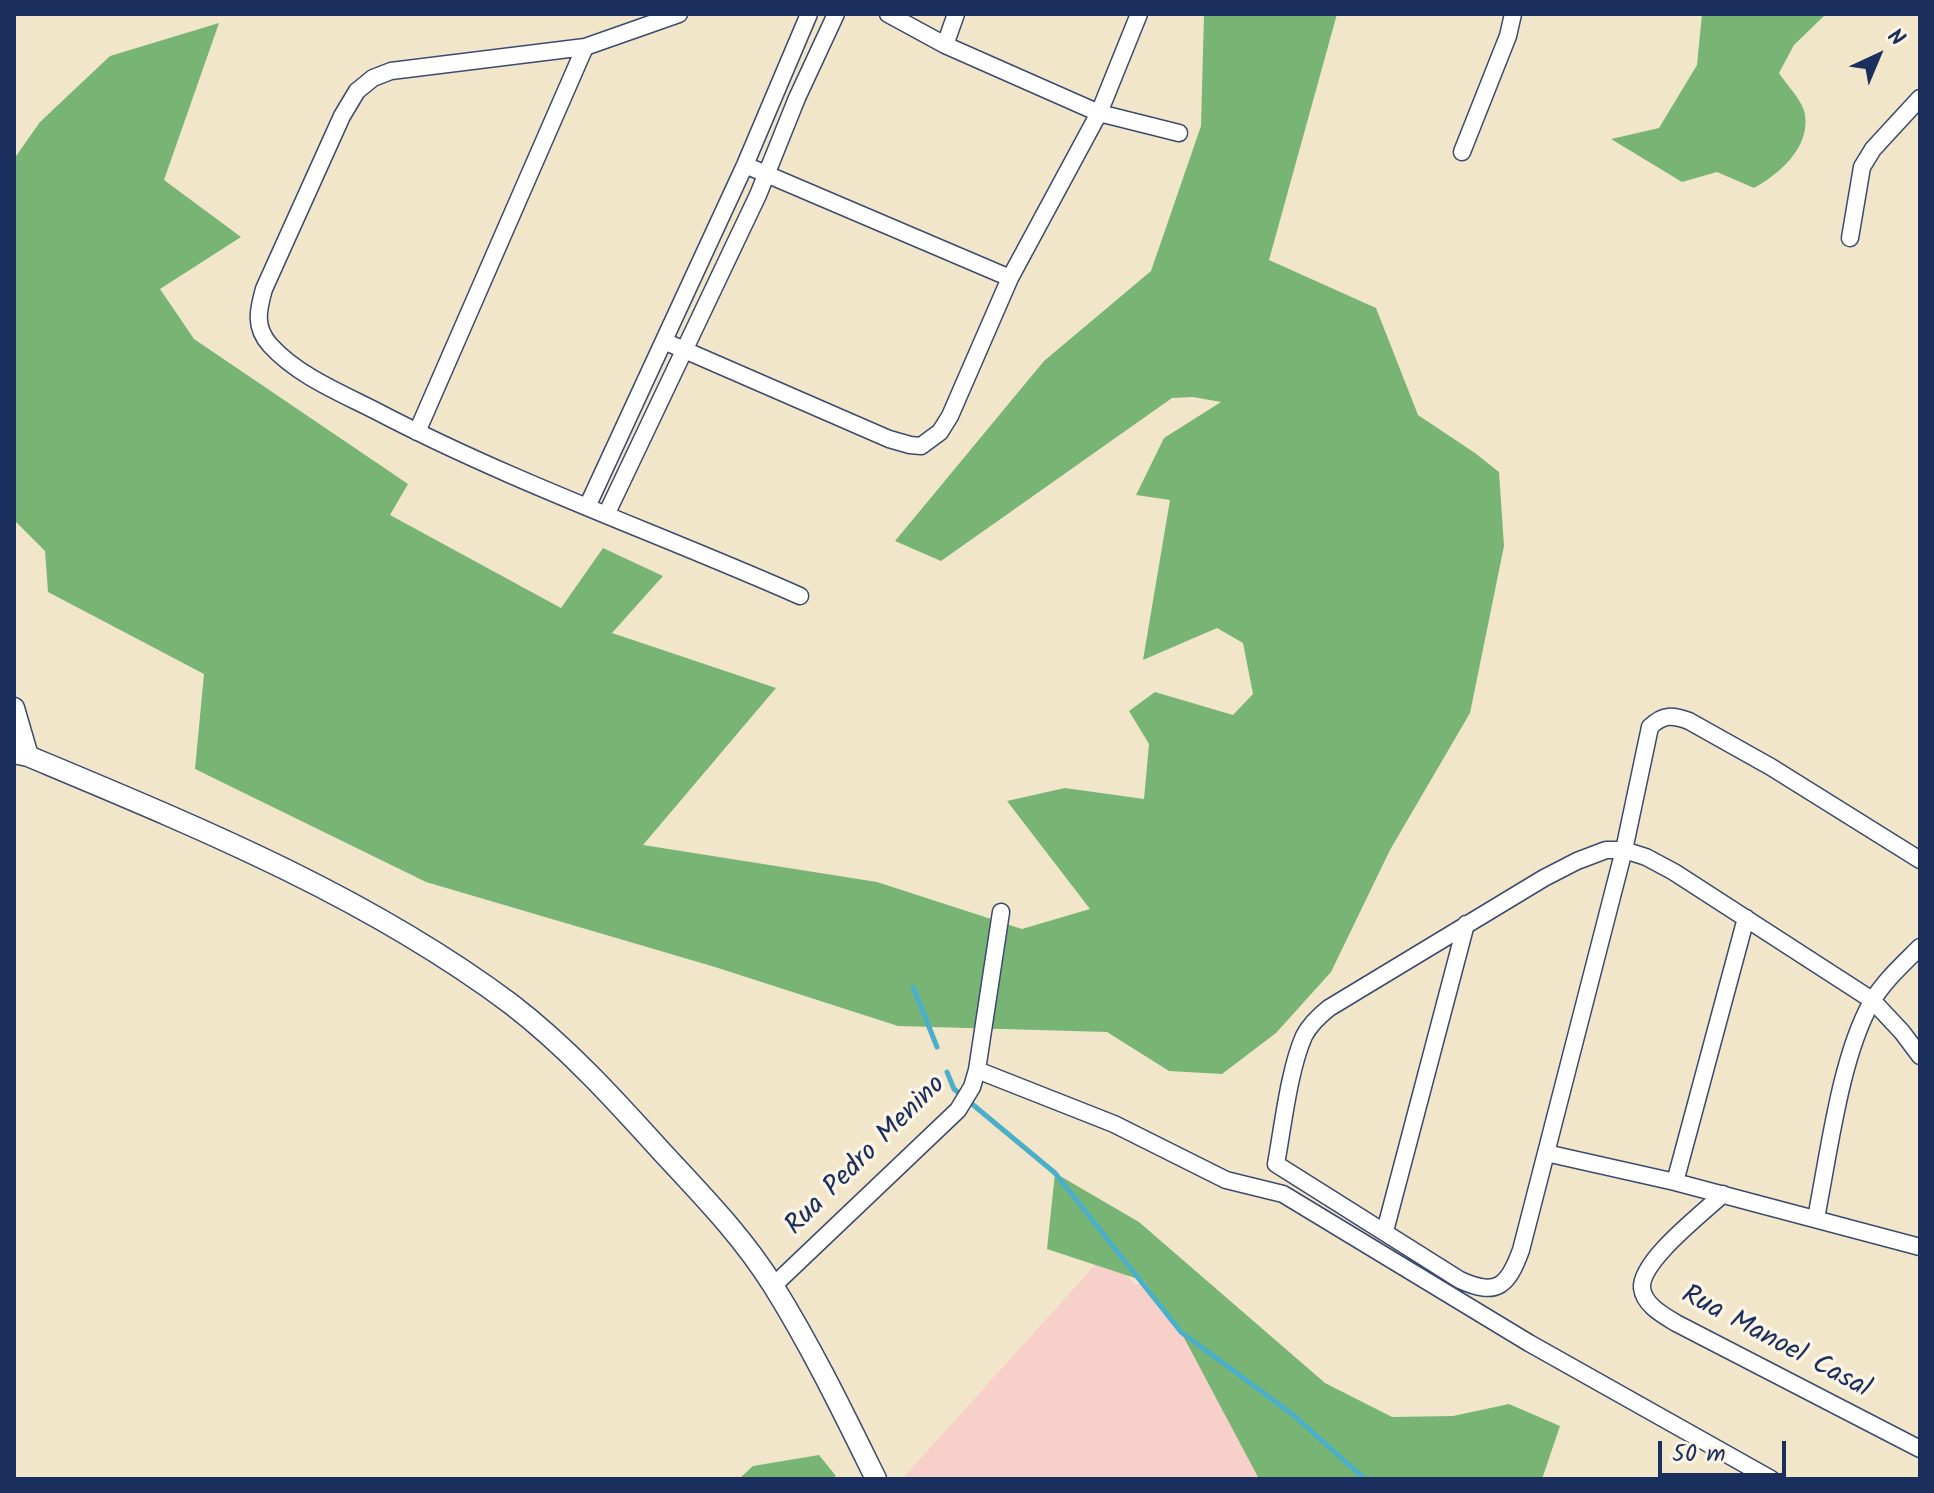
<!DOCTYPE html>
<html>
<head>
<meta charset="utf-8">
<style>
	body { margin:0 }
	#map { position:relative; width:1934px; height:1493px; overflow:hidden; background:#f1e6c9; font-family:Kalam,sans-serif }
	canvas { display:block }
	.frame { position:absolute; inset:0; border:16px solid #1b2f5e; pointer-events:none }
	.north { position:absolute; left:1838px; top:16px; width:80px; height:80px; -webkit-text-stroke:6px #fcf5e5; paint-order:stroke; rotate:44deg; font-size:22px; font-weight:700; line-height:32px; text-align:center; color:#1b2f5e }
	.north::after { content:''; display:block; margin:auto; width:28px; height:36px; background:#1b2f5e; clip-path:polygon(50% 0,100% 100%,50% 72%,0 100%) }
	.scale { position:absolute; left:1658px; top:1441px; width:128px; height:36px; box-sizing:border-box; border:4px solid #1b2f5e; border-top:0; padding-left:10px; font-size:24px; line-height:28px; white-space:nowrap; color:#1b2f5e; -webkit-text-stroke:6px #fcf5e5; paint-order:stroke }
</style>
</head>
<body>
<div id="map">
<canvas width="1934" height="1493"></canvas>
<div class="frame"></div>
<div class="north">N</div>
<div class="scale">50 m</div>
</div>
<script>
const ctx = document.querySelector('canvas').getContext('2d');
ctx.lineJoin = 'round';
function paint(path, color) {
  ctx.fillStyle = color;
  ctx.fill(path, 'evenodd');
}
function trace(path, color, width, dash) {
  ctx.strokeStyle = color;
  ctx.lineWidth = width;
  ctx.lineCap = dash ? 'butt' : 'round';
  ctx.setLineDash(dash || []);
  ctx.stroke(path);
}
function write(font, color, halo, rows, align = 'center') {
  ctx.font = font + ' Kalam,sans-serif';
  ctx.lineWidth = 7;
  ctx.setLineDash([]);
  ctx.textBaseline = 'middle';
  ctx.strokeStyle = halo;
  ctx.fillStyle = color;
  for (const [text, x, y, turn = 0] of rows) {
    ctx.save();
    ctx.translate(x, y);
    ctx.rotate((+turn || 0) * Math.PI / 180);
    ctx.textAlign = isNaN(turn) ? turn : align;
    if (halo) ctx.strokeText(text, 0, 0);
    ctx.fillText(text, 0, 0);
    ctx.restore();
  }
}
paint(new Path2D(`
	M1106 1253 1136 1285 1144 1281 1156 1306 1192 1344 1259 1479H902Z`), '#f7d0ca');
paint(new Path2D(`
	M1204 14H1337L1269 260 1376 308 1418 415 1475 453 1499 472 1504 546 1470 713 1390 850 1331 972 1276 1033 1222 1074 1169 1071 1107 1032 898 1026 715 967 426 882 195 769 204 674 48 592 45 551 14 520V159L40 122 110 56 219 23 164 180 241 237 160 289 194 339 408 484 390 515 561 608 603 548 663 576 612 633 776 688 643 845 877 882 1022 929 1090 909 1007 801 1065 788 1144 799 1149 744 1129 711 1155 692 1233 715 1253 694 1243 643 1217 628 1143 660 1170 500 1136 495 1164 438 1221 402 1193 397 1172 398 941 561 895 541 1044 361 1151 271 1201 126Z
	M1702 14H1826L1794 45 1779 73C1786 84 1804 102 1805 115 1810 148 1779 174 1754 188L1717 172 1682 182 1611 139 1659 128 1697 65Z
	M1055 1173 1139 1222 1325 1383 1392 1417 1453 1416 1509 1404 1560 1426 1542 1479H1259L1181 1332 1144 1281 1047 1249Z
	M819 1455 836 1476 829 1479H739L753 1466Z`), '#78b575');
trace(new Path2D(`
	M913 987 937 1047
	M947 1072 954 1089 1055 1173 1181 1332 1292 1414 1365 1479`), '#4bafca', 5);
const minor = new Path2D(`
	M679 14 585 47 391 71 373 78 357 91 342 116 264 289C258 310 254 327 270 345 298 376 341 393 378 412 514 483 660 534 800 596
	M888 14 945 45 1099 113 1179 133
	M945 45 956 14
	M1462 152 1508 36 1513 14
	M745 165 1010 278
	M1850 238 1862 167 1873 149 1920 98
	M666 342 889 439 910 445 921 446 940 432 950 416 1010 278 1099 113 1139 14
	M417 432 585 47
	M587 507 745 165 809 14
	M606 515 758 195 797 98 836 14
	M1606 850H1624L1521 1250C1508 1286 1497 1297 1460 1280L1276 1164C1283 1126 1289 1070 1304 1036 1310 1024 1319 1016 1329 1008L1544 878 1577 861Z
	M1920 860 1771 767 1689 721C1673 715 1663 714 1650 727L1624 850 1646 857 1674 872 1872 1000 1902 1032 1920 1056
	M977 1070 1114 1124 1226 1180 1283 1194 1529 1343 1771 1479
	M1546 1153 1675 1182 1920 1247
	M1675 1182 1746 918
	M1723 1194C1703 1213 1640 1261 1642 1288 1644 1305 1663 1315 1676 1323L1920 1449
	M1816 1218C1829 1153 1840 1059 1871 1003 1883 982 1903 964 1920 947
	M1385 1231 1466 924
	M773 1286 958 1110 972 1087 977 1070 1001 912`);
const tertiary = new Path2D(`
	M14 708 28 756
	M14 753 28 756C195 826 365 895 511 1004 567 1047 615 1100 662 1152 702 1195 743 1237 774 1287 812 1348 844 1414 876 1479`);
trace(minor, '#3b4a6e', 19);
trace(tertiary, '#3b4a6e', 23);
trace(minor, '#fff', 16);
trace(tertiary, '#fff', 20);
write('28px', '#1b2f5e', '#fcf5e5', [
	["Rua Pedro Menino",867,1157,-45],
	["Rua Manoel Casal",1775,1344,28]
]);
</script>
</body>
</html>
